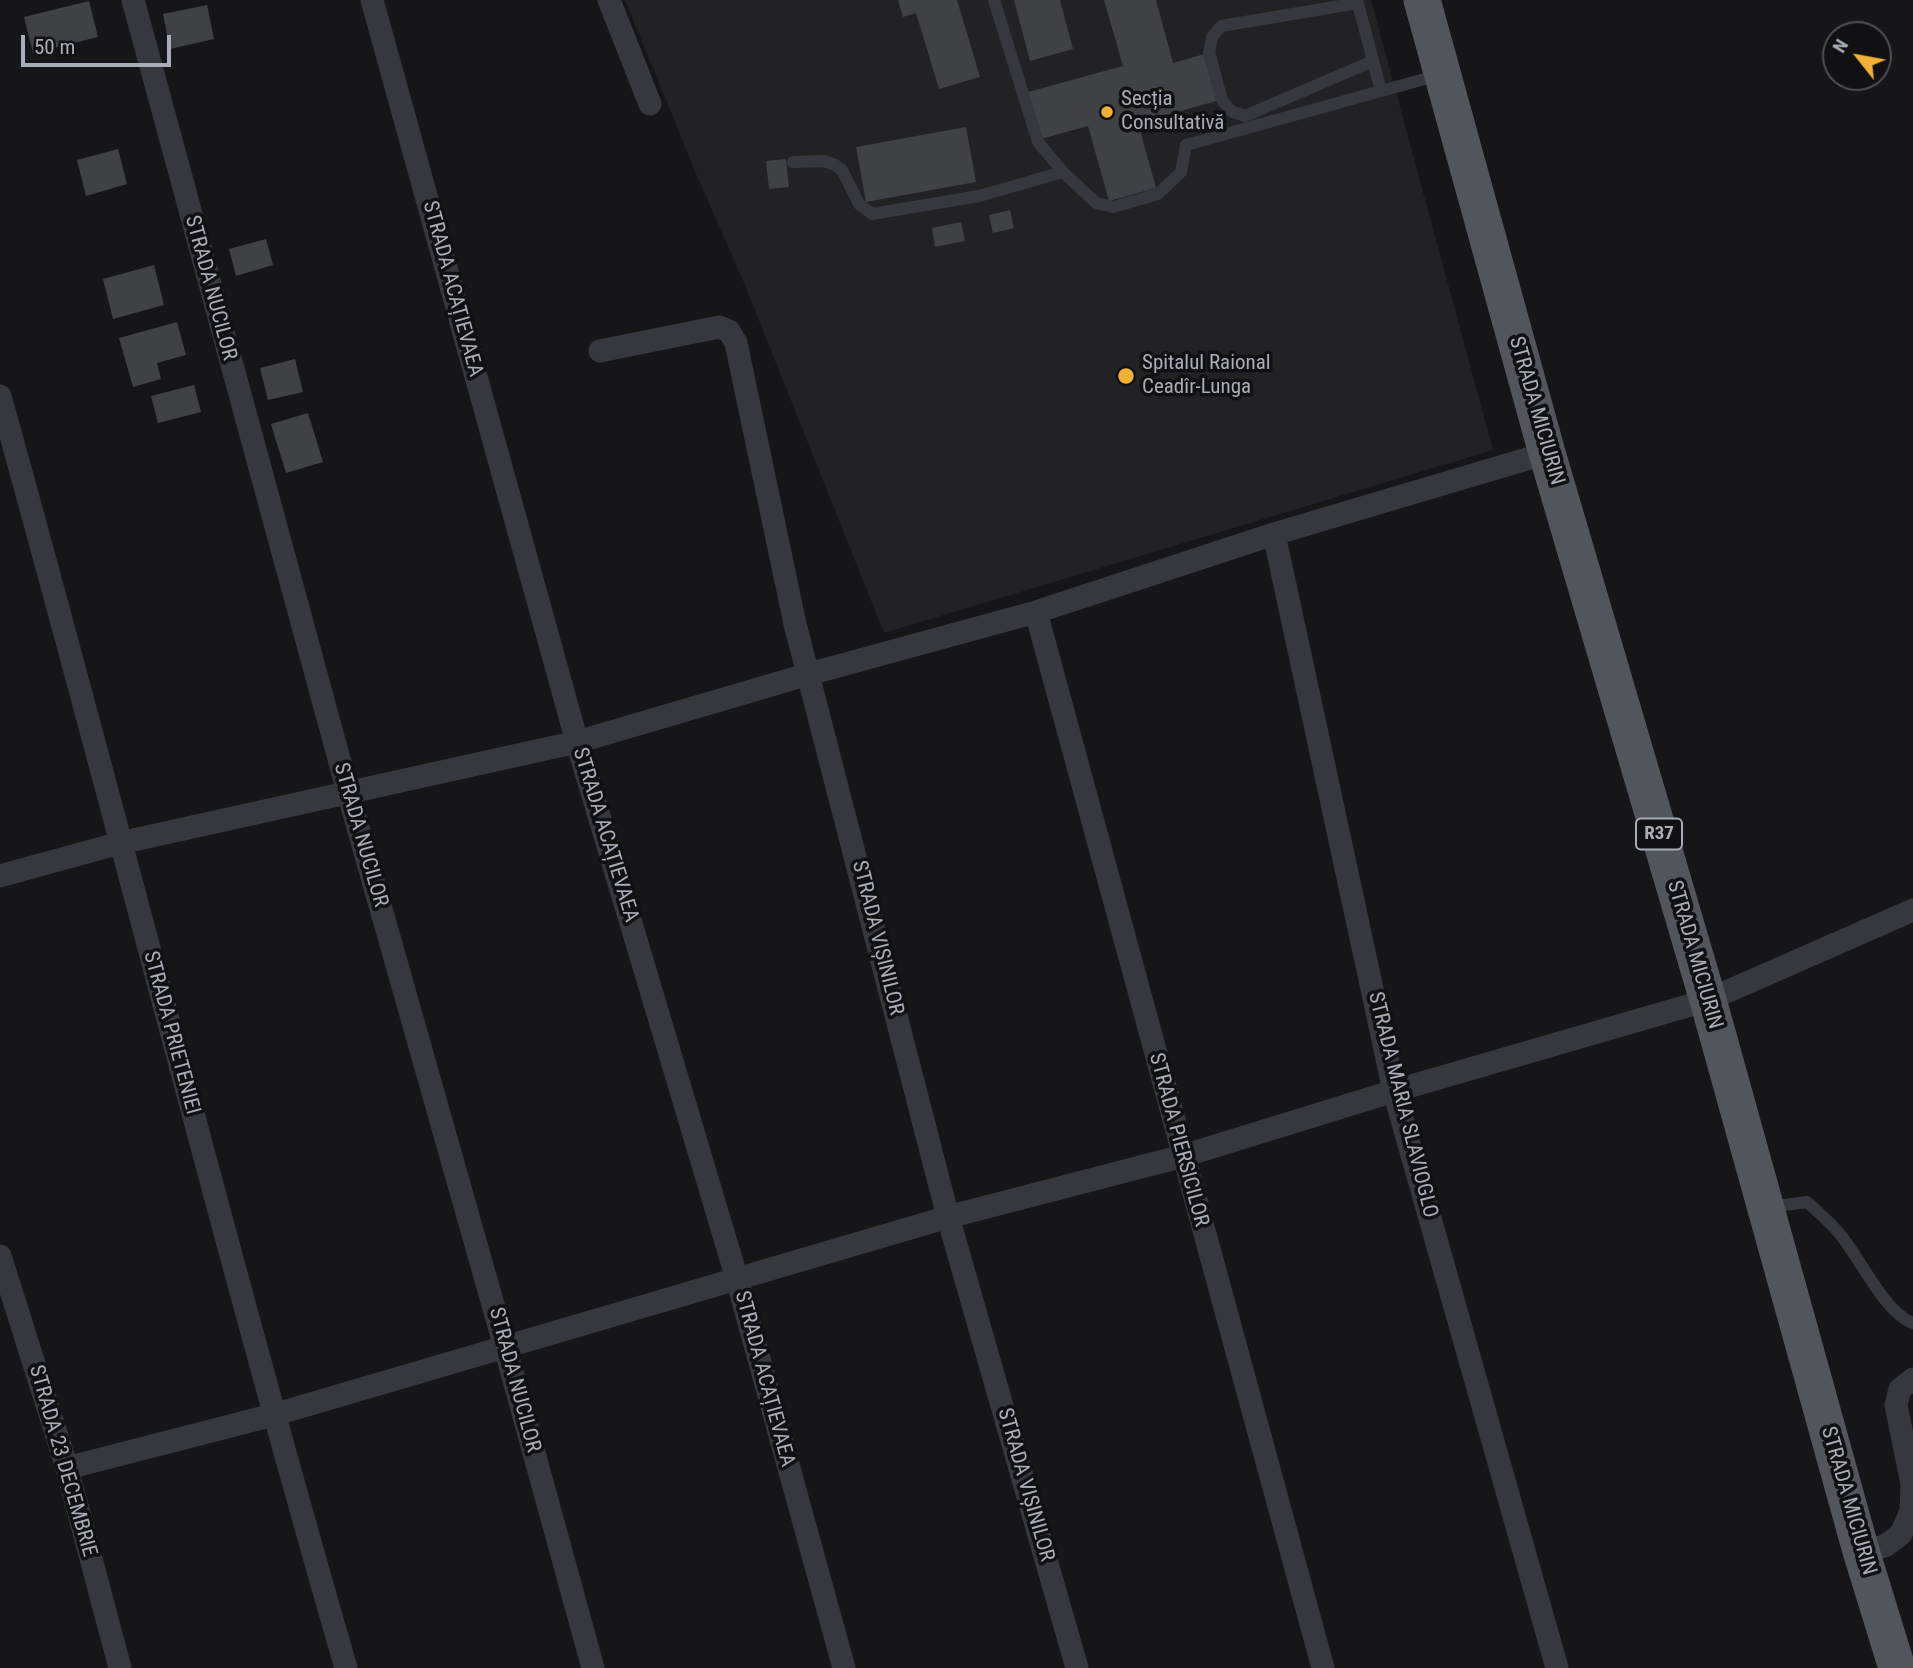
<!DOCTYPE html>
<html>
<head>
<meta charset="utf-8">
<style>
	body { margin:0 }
	#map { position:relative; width:1913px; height:1668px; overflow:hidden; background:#161618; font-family:"Roboto Condensed",sans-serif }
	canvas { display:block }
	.north { position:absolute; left:1822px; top:21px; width:70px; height:70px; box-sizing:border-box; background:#111113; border:2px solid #4d4f55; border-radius:50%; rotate:301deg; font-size:19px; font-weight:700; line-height:28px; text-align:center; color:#a8adb8 }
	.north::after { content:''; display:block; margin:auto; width:24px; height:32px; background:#f2b134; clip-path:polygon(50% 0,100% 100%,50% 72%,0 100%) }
	.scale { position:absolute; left:21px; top:35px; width:150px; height:32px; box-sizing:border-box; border:4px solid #a8adb8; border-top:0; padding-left:9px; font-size:21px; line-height:24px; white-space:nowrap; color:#a8adb8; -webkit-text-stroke:5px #111113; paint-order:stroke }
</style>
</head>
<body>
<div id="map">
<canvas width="1913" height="1668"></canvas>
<div class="north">N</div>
<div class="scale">50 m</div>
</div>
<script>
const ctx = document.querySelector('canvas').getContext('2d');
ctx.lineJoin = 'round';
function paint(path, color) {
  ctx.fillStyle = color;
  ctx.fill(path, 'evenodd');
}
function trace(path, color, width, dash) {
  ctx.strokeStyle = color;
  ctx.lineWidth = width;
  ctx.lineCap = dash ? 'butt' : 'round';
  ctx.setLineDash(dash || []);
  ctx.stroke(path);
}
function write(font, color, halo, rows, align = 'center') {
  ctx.font = font + ' "Roboto Condensed",sans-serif';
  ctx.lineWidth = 7;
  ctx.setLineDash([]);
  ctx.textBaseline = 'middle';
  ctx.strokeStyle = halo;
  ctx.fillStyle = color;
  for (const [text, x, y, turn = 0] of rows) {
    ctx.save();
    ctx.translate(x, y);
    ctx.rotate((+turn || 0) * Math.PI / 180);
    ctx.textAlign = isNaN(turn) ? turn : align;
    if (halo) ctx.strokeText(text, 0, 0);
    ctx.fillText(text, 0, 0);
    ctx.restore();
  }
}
paint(new Path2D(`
	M625 0H1371L1493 450 884 633 742 278 697 176Z`), '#222225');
paint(new Path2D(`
	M898 0H957L980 77 939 89 916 13 903 17Z
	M1014 0H1060L1073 49 1030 61Z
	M1104 0H1156L1173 63 1215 51 1227 98 1138 123 1156 188 1109 201 1088 126 1041 139 1028 92 1123 66Z
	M89 1 98 37 33 53 24 17Z
	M207 5 214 39 170 49 163 14Z
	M966 127 976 182 866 202 856 147Z
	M118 149 127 184 86 196 77 160Z
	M786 159 789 187 769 189 766 161Z
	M1010 210 1014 228 993 233 989 215Z
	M961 222 965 241 935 247 932 228Z
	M266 239 273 265 236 276 229 249Z
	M154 265 164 305 113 319 103 279Z
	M177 322 186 355 157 363 161 379 133 387 119 338Z
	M295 359 303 392 268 400 260 368Z
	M194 385 201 412 158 423 151 396Z
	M308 413 323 462 286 473 271 424Z`), '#404145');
trace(new Path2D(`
	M994 0 1038 142 1063 172
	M1357 0 1381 91
	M1358 3 1221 26 1212 37 1209 53 1222 100 1231 111 1245 116 1373 61
	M793 162 824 161 835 165 842 170 859 204 872 214 979 196 1063 172 1096 203 1113 207 1158 194 1181 172 1186 145 1439 75
	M1769 1207 1807 1202C1818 1212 1830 1222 1839 1233 1859 1256 1885 1314 1913 1323`), '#37383d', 12);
trace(new Path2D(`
	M133 0 348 792 505 1347 593 1668
	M372 0 577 742 737 1279 844 1668
	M609 0 650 104
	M600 351 719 327 729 331 736 343 795 624 948 1217 1077 1668
	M0 396C118 820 224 1246 346 1668
	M1274 534 1394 1091 1557 1668
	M1036 612 1323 1668
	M0 876 120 843 577 742 809 674 1036 612 1274 534 1547 453
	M0 1256 67 1468 120 1668
	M67 1468 273 1415 948 1217 1183 1156 1394 1091 1708 1000 1913 910
	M1861 1551 1885 1546 1901 1534 1911 1511 1912 1484 1896 1405 1900 1389 1913 1379`), '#37383d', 23);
trace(new Path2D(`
	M1422 0 1547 453 1708 1000 1861 1551 1897 1668`), '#53555c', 37);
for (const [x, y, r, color] of [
	[1107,112,7,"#f2b134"],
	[1126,376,9,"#f2b134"]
]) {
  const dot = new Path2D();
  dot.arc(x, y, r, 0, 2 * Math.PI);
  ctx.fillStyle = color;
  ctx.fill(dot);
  trace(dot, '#111113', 2.5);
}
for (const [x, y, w] of [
	[1659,834,46]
]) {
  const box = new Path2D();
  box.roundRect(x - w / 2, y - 15.5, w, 31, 5);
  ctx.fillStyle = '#111113';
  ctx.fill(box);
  trace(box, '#a8adb8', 2);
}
write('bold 19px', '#a8adb8', null, [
	["R37",1659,834]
]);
write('21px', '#a8adb8', '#111113', [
	["Secția",1121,100],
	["Consultativă",1121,124],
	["Spitalul Raional",1142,364],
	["Ceadîr-Lunga",1142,388]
], 'left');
write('21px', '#a8adb8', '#111113', [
	["STRADA NUCILOR",210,288,75],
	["STRADA ACAȚIEVAEA",452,289,75],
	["STRADA MICIURIN",1536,411,74],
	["STRADA NUCILOR",360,835,74],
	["STRADA ACAȚIEVAEA",605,835,73],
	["STRADA VIȘINILOR",877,938,76],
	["STRADA MICIURIN",1694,955,74],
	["STRADA PRIETENIEI",171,1033,75],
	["STRADA MARIA SLAVIOGLO",1402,1105,76],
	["STRADA PIERSICILOR",1178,1140,75],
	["STRADA ACAȚIEVAEA",764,1379,75],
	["STRADA NUCILOR",514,1380,75],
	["STRADA 23 DECEMBRIE",62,1461,74],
	["STRADA VIȘINILOR",1025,1485,74],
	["STRADA MICIURIN",1848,1501,74]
]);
</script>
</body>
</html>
